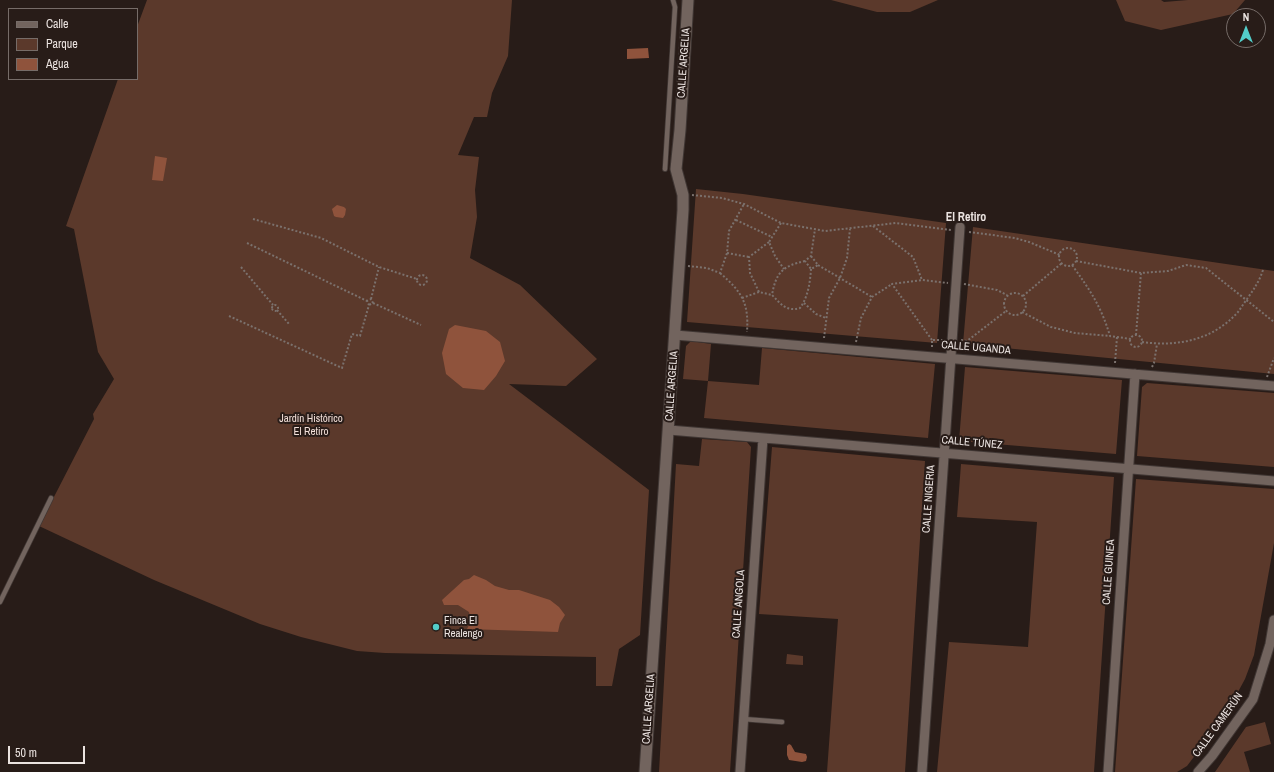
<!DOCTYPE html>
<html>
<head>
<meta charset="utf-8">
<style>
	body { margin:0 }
	#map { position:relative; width:1274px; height:772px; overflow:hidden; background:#281c18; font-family:"Archivo Narrow",sans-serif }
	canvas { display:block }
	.legend { position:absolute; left:8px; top:8px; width:130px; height:72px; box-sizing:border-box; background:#281c18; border:1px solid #766c68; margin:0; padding:5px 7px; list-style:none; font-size:12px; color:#ebe3e0 }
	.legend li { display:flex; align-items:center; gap:8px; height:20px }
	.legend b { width:20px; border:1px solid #766c68 }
	.north { position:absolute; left:1226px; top:8px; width:40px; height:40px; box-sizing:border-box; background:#281c18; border:1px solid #766c68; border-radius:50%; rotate:0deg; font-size:11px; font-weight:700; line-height:16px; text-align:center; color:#ebe3e0 }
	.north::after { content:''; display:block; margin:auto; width:14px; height:18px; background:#53cdc9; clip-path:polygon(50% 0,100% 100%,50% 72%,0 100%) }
	.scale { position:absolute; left:8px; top:746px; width:77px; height:18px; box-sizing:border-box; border:2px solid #ebe3e0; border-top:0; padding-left:5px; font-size:12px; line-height:14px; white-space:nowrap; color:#ebe3e0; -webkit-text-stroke:3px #281c18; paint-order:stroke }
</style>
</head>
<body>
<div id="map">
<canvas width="1274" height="772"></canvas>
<ul class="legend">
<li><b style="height:5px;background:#72645e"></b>Calle</li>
<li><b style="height:11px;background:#5b392b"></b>Parque</li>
<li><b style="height:11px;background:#8f533c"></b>Agua</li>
</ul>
<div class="north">N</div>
<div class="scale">50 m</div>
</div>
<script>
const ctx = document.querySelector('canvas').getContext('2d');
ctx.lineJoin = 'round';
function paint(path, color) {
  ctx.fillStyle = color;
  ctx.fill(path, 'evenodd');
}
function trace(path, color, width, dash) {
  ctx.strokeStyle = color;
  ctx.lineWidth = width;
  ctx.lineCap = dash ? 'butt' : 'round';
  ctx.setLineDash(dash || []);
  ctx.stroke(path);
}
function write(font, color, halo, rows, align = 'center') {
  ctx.font = font + ' "Archivo Narrow",sans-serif';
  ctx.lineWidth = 4;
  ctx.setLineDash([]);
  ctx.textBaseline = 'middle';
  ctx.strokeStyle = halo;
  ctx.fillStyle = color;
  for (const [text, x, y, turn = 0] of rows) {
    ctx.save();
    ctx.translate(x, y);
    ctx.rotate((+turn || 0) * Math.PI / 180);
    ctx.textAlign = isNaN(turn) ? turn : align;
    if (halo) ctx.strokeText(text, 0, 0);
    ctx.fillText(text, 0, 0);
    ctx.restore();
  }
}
paint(new Path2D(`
	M147 0H512L508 56 492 93 487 117H474L458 155 479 157 475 190 477 217 470 258 520 285 597 359 566 386 509 384 649 490 640 635 619 649 612 686H596V657L385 653 357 651 301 637 260 624 154 580 39 526 94 419 93 414 114 379 98 352 74 229 66 226 118 79H137V27Z
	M831 0H938L910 12H877Z
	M1116 0H1161L1164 2 1188 0H1245L1233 14 1161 30 1125 21Z
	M696 189 743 194 946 223 937 343 687 322Z
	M973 227 1274 271V374L963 344Z
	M691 341 711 344 708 381 759 385 762 348 935 364 928 438 704 418 708 381 683 379 686 346Z
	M965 367 1122 380 1116 454 959 441Z
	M1147 383 1274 393V467L1137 456 1142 387Z
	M702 439 747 442 751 447 730 772H659L676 464 699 466Z
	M772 447 925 461 905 772H827L838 619 759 614Z
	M961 464 1114 477 1094 772H937L949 642 1028 647 1037 522 957 517Z
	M1136 479 1274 489V543L1254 655 1245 679 1225 716 1187 766 1177 772H1115Z
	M787 654 803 656V665L786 664Z
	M1265 722 1271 744 1244 752 1250 772H1215L1246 727Z`), '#5b392b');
paint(new Path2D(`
	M648 48 649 58 627 59V49Z
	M155 156 167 158 163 181 152 180Z
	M337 205 344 207 346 209 345 215 343 218 336 217 334 216 332 209Z
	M455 325 486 331 500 342 505 361 496 376 484 390 463 388 446 374 442 353 449 329Z
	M474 575 486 580 495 586 509 590H519L550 600 559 607 565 615 560 623 558 632 467 629 471 621 469 612 458 605H444L442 600 464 580 469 579Z
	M789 744 791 745 795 752 806 754 807 757 806 761 802 762 789 760 787 755V746Z`), '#8f533c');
const service = new Path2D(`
	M665 169 675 7 673 0
	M0 602 51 498
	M743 719 782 722`);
const minor = new Path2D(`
	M675 335 1274 386
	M669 430 1274 481
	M740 772 763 438
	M922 772 960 227
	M1108 772 1135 374
	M1198 772 1212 756 1253 699 1270 644 1274 620`);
const tertiary = new Path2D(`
	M645 772 683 210V195L676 169 680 130 688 0`);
trace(service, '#403734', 6);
trace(minor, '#403734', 11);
trace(tertiary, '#403734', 13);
trace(new Path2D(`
	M692 195 722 198 744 204 781 223 825 231 896 223 951 230
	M253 219 321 238 379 267 417 279
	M736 220 772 237
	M781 223 769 242 775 256 784 269
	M873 226 913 257 922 280
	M969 232 1015 238 1029 242 1060 255
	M247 243 367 301
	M1059 257a9 9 0 1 1 18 0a9 9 0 1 1-18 0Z
	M727 253 749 257
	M811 256 818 265 811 269 805 261 811 256 815 229
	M805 261C783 266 776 272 772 295 781 304 786 312 800 308 808 297 810 283 811 269
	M1076 261 1141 273 1168 271 1186 265 1206 268 1274 322
	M818 265 872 297
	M1072 265C1090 290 1101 306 1110 336L1131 339
	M688 266 707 268 720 273 727 253 729 231 744 204
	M241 267 273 305
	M720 273C742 292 749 303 747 332
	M417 280a5 5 0 1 1 10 0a5 5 0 1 1-10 0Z
	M964 284 997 290 1007 295
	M759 292 750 273 749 257 769 242
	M1004 304a11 11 0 1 1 22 0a11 11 0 1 1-22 0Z
	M1023 296 1062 263
	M742 298 759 292 772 295
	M371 299 379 267
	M373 303 421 325
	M804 303 816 314 826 318
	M272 308a3 3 0 1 1 6 0a3 3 0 1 1-6 0Z
	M277 310 289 324
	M1022 312 1051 327 1075 333 1110 336
	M229 316 342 368 352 334 360 336 369 305 367 301 371 299 373 303 369 305
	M1136 335 1141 273
	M1130 341a6 6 0 1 1 12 0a6 6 0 1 1-12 0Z
	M824 338 829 298 840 278 847 258 850 229
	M932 340 892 284 922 280 948 283
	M961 340 967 341 1006 311
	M856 342 861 318 872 297 892 284
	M1142 342C1178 347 1213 340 1238 312 1241 308 1244 303 1247 299 1254 289 1259 282 1263 270
	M932 347V340H944
	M966 352 967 341
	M1115 363 1117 337
	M1152 367 1154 363 1157 344
	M1267 377 1274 358`), '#7b716d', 2, [2, 2]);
trace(service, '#72645e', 4.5);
trace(minor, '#72645e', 9);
trace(tertiary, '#72645e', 11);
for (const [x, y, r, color] of [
	[436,627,4,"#53cdc9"]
]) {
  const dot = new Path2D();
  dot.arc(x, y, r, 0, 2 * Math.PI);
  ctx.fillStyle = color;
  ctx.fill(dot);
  trace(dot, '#281c18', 1.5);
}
write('11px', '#ebe3e0', '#281c18', [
	["CALLE ARGELIA",684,63,-86],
	["CALLE UGANDA",976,348,5],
	["CALLE ARGELIA",672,386,-86],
	["CALLE TÚNEZ",972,443,5],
	["CALLE NIGERIA",929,499,-86],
	["CALLE GUINEA",1109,572,-86],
	["CALLE ANGOLA",739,604,-86],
	["CALLE ARGELIA",649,709,-86],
	["CALLE CAMERÚN",1218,725,-54]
]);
write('11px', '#f2dfd8', '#281c18', [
	["Jardín Histórico",311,419],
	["El Retiro",311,432]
]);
write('11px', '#ebe3e0', '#281c18', [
	["Finca El",444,621],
	["Realengo",444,634]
], 'left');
write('bold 12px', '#ebe3e0', '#281c18', [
	["El Retiro",966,218]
]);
</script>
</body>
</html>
